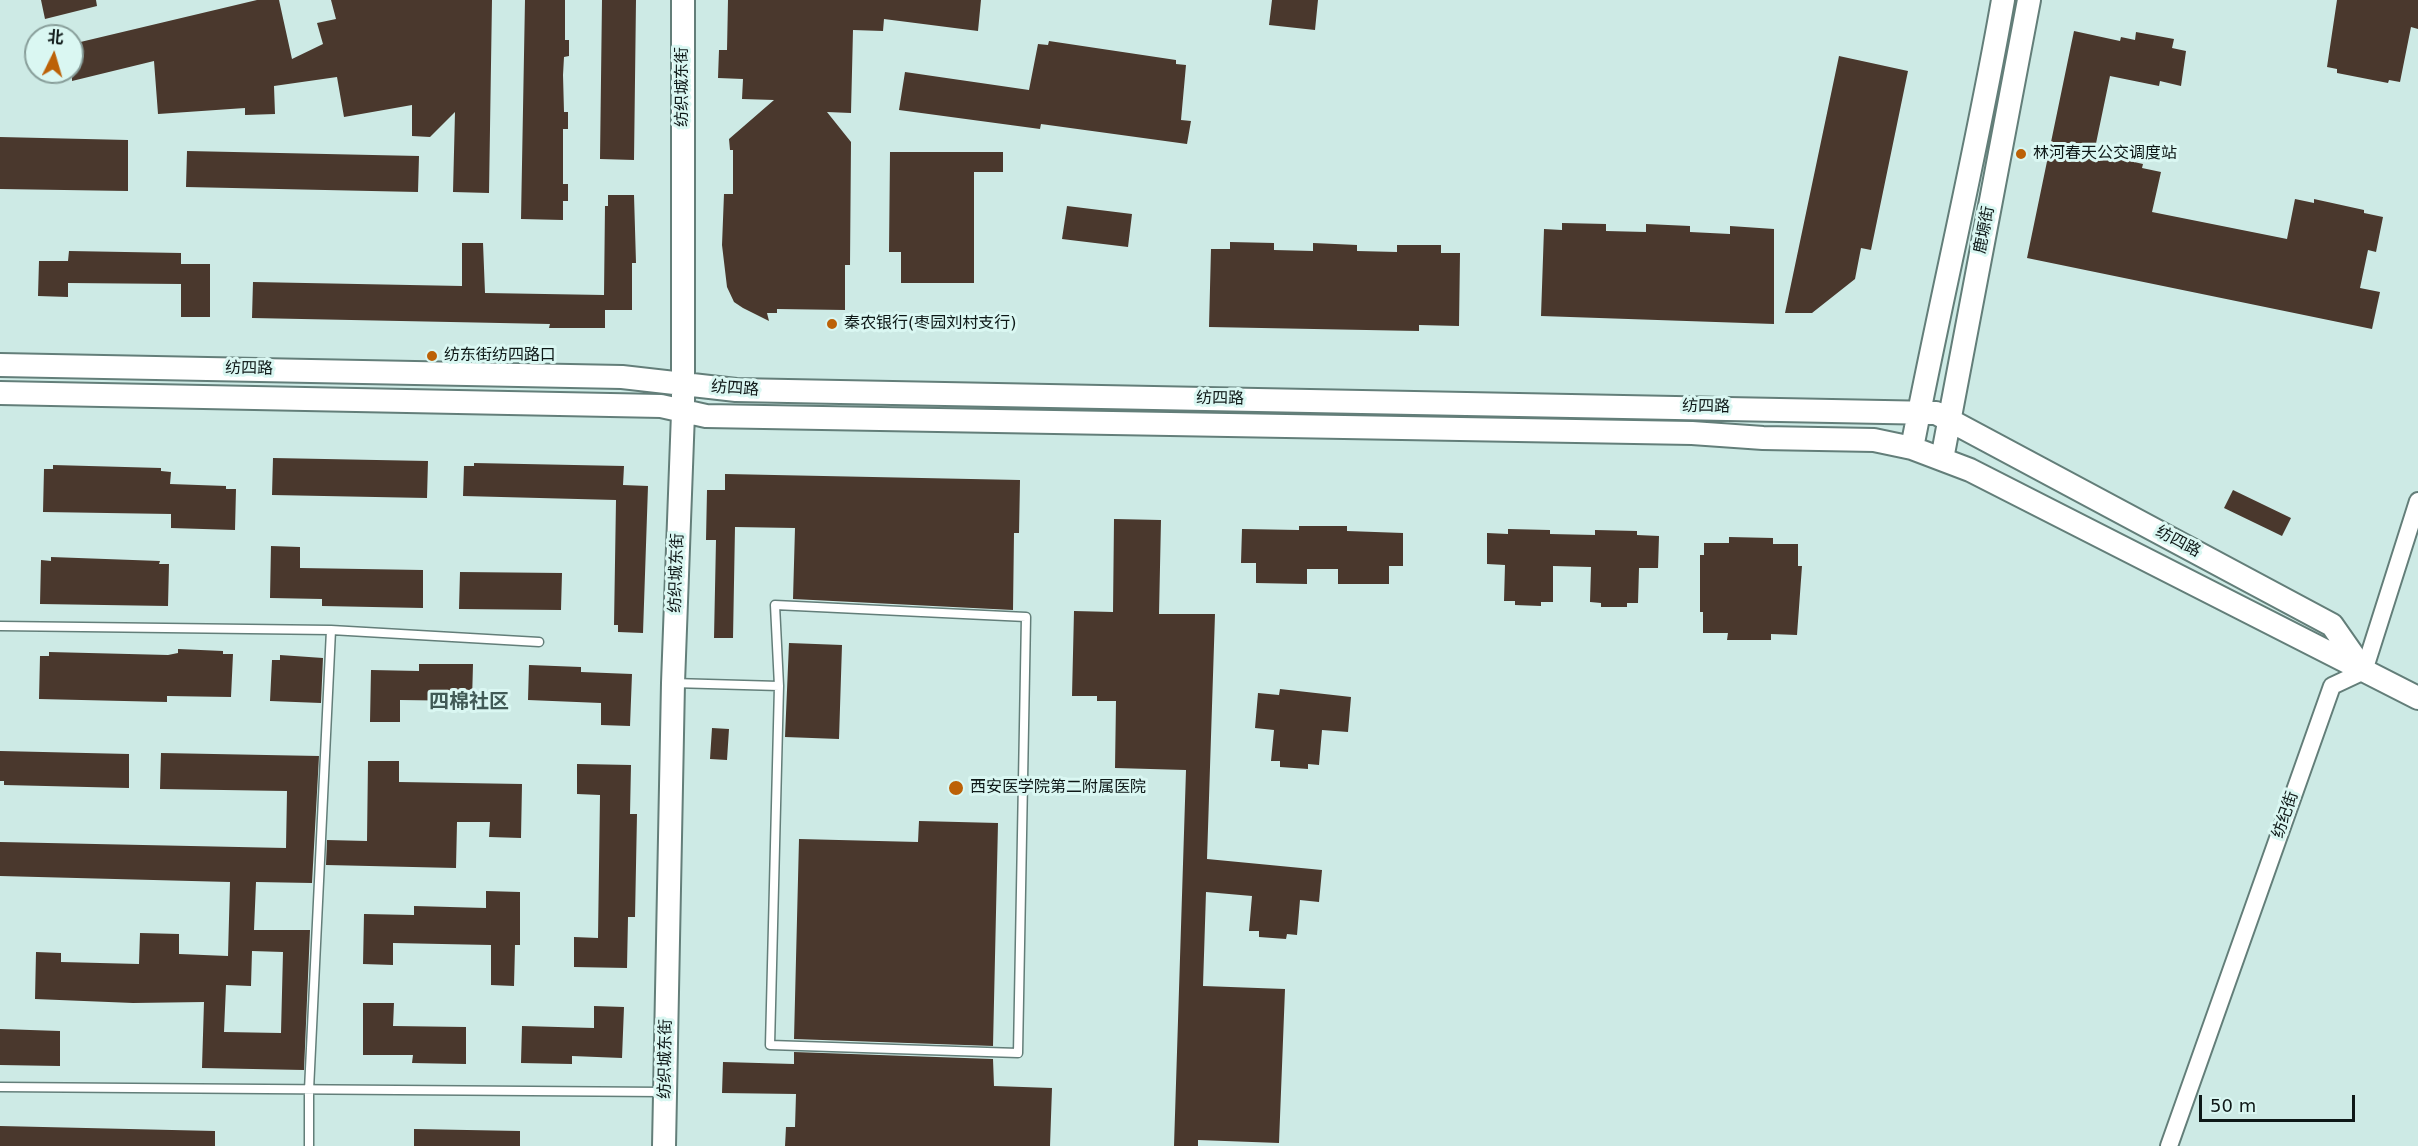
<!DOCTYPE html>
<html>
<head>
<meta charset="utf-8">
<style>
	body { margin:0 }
	#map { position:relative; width:2418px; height:1146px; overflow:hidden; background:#cdeae5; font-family:"DejaVu Sans","Noto Sans SC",sans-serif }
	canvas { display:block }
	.north { position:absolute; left:24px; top:24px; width:60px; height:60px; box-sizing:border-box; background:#daf7f2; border:2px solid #889e9a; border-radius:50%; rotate:5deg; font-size:16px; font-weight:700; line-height:24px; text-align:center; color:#0e1817 }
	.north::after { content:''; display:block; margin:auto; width:21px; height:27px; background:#bc6107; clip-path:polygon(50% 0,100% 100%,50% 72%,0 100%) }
	.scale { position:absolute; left:2199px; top:1095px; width:156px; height:27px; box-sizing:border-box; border:3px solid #0e1817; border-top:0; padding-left:8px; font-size:18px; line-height:21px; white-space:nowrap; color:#0e1817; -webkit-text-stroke:4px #daf7f2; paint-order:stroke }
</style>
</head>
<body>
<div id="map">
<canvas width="2418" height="1146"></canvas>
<div class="north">北</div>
<div class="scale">50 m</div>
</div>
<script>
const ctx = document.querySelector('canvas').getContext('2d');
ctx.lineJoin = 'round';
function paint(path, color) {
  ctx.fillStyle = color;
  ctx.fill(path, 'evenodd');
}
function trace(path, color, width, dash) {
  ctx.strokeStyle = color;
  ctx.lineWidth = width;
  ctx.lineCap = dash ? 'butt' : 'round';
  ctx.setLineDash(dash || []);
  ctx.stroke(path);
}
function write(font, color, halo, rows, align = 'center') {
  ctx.font = font + ' "DejaVu Sans","Noto Sans SC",sans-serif';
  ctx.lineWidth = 6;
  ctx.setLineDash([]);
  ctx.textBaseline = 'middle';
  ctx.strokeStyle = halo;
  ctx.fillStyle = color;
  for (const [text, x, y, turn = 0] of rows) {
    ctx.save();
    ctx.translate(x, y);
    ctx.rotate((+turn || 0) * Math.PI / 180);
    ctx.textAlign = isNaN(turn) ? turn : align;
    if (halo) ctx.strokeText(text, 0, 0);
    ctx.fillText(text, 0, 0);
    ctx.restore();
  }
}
paint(new Path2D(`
	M41 0H96L97 6 45 19Z
	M257 0H279L292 59 323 44 317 23 336 19 331 0H492L489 193 453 192 455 112 430 137 412 136V105L344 117 337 77 274 86 275 114 245 115V108L158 114 154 61 72 81V44Z
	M525 0H565V40H569V56L564 57 563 75 564 112H568V129H563V184H568V201H563V220L521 219Z
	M602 0H636L634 160 600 159Z
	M728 0H981L978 31 884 19 883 31 853 30 851 113 827 112 851 142 850 265H845V310L777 309V313H767L769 321 743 308 734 302 727 287 722 245 724 194H733V150H730L729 139 774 100 742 99 743 79 718 78 719 50H727Z
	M1272 0H1318L1315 30 1269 25Z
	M2337 0H2418V29L2411 27 2400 82 2389 80 2388 83 2337 73V69L2327 67Z
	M2074 31 2120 41 2121 37 2135 40 2136 32 2174 39 2172 48 2186 51 2181 86 2160 81 2159 86 2110 76 2094 153 2143 164 2142 168 2161 172 2152 212 2287 239 2295 199 2314 203V199L2364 210V213L2383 217 2376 252 2368 250 2360 288 2380 292 2372 329 2027 258Z
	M1049 41 1176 60V64L1186 65 1181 120 1191 121 1187 144 1041 124 1040 129 899 110 905 72 1029 90 1038 44 1048 45Z
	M1839 56 1908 71 1871 250 1861 248 1855 279 1812 313H1785Z
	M0 137 128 140V191L0 189Z
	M187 151 419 156 418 192 186 187Z
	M890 152H1003V172H974V283H901V252H889Z
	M608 195H634L636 263H632V310H605V328H549L550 324 252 318 253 282 462 286V243H483L485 293 604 295 605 206H608Z
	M1067 206 1132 214 1128 247 1062 239Z
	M1562 223 1606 224V231L1646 232V224L1690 226V232L1730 234V226L1774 229V324L1541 316 1544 229 1562 230Z
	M1230 242 1274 243V250L1313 251V243L1357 245V251L1397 252V245H1441V253H1460L1459 326 1419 325V331L1209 327 1211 249H1230Z
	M69 251 181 253V264H210V317H181V284L68 283V297L38 296 39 261H68Z
	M273 458 428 461 427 498 272 495Z
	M474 463 624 466 623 485 648 486 643 633 618 632V625H614L616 500 463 496 464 466H474Z
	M53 465 161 468V471L171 472 170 484 226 486V489H236L235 530 171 528V514L43 512 44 469H53Z
	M725 474 1020 480 1019 533H1014L1013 610 793 599 795 528 735 527 733 638H714L716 540H706L707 490H725Z
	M2233 490 2291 518 2282 536 2224 508Z
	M1114 519 1161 520 1159 614H1215L1207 859 1322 870 1319 902 1300 900 1297 935 1287 934 1286 939 1259 937V931H1249L1252 896 1206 892 1203 986 1285 989 1279 1143 1198 1140V1146H1174L1186 770 1115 768 1116 701H1097V696H1072L1074 611 1113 612Z
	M1299 526H1347V531L1403 533V566H1389V584H1338V569H1307V584L1256 583V563H1241L1242 529 1299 530Z
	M1508 529 1550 530V534L1595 535V530L1637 531V535L1659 536 1658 568H1639L1638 603H1627V607H1601V603L1590 602 1591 567 1553 566V602H1541V606L1515 605V601H1504L1505 565 1487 564V533L1508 534Z
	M1729 537 1773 538V544H1798V566H1802L1797 635 1771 634V640H1727L1728 633H1703V612H1700V555H1704V543H1729Z
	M271 546 300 547V568L423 570V608L322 606V599L270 598Z
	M51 557 160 561 159 564H169L168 606 40 604 41 560 51 561Z
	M460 572 562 573 561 610 459 609Z
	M789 643 842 645 839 739 785 737Z
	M178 649 223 651V654H233L231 697 167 696V702L39 699 40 656H49V652L168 655 178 653Z
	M280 655 323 658 321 703 270 701 272 660H280Z
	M419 664H473L472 701 400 700V722H370L371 670 419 671Z
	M529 665 581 667V672L632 674 630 726 601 725V703L528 700Z
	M1280 689 1351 697 1348 732 1322 730 1319 765 1308 764V769L1280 767V761H1271L1274 730 1255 728 1258 693 1279 695Z
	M712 728 729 729 727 760 710 759Z
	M0 751 129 754V788L4 785V781H0Z
	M161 753 319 756 312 883 256 882 254 930H310L304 1070 202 1068 204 1002 133 1003 35 999 36 952 61 953V962L139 964 140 933 179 934V954L228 956 230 882 0 876V842L286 848 287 791 160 789ZM252 951 283 952 281 1033 224 1032 226 985 251 986Z
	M368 761H399V782L522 784 521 838 489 837 490 822H457L456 868 326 865 327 840 367 841Z
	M577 764 631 765 630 814H637L635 917H628L627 968 574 967V937L598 938 600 795 577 794Z
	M919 821 998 823 993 1046 794 1039 799 839 918 842Z
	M486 891 520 892V945H515L514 986 491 985V945L393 943V965L363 964 364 914 414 915V906L486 908Z
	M363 1003H394L393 1026 466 1027V1064L412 1063 413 1055H363Z
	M594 1006 624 1007 622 1058 572 1056V1064L521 1063 522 1026 594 1028Z
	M0 1029 60 1031V1066L0 1065Z
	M794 1052 993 1059 994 1086 1052 1088 1050 1146H785L786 1127H795L796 1094 722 1093 723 1062 794 1064Z
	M0 1126 215 1131V1146H0Z
	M414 1129 520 1131V1146H414Z`), '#4a382d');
const lane = new Path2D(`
	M0 626 331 630 539 642
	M673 683 779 686 770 1045 1018 1053 1026 617 775 605 779 686
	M0 1087 663 1092
	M309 1146V1090L331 630`);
const street = new Path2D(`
	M2169 1146 2332 686 2364 671 2418 501`);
const secondary = new Path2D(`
	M0 365 622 377 736 390 1936 413 2332 625 2362 668
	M0 393 661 406 706 416 1692 433 1763 438 1874 440 1912 448 1970 470 2418 698
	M1912 448C1941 298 1977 150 2003 0
	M1942 459 2029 0
	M664 1146 673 683 683 413V0`);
trace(lane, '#637e79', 11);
trace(street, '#637e79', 20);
trace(secondary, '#637e79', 26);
trace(lane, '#fff', 8);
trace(street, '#fff', 16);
trace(secondary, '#fff', 22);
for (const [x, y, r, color] of [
	[2021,154,6,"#bc6107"],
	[832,324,6,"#bc6107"],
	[432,356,6,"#bc6107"],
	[956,788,8,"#bc6107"]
]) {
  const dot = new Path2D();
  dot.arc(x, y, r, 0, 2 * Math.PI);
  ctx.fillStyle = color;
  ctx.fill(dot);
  trace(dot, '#daf7f2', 2);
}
write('16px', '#0e1817', '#daf7f2', [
	["纺织城东街",683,87,-90],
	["鹿塬街",1985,230,-79],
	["纺四路",249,369,1],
	["纺四路",735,389,4],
	["纺四路",1220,399,1],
	["纺四路",1706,407,1],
	["纺四路",2178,542,28],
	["纺织城东街",677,573,-88],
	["纺纪街",2286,815,-71],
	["纺织城东街",666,1059,-89]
]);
write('16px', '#0e1817', '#daf7f2', [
	["林河春天公交调度站",2033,154],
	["秦农银行(枣园刘村支行)",844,324],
	["纺东街纺四路口",444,356],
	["西安医学院第二附属医院",970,788]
], 'left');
write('bold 20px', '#415a56', '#daf7f2', [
	["四棉社区",469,703]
]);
</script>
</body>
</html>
